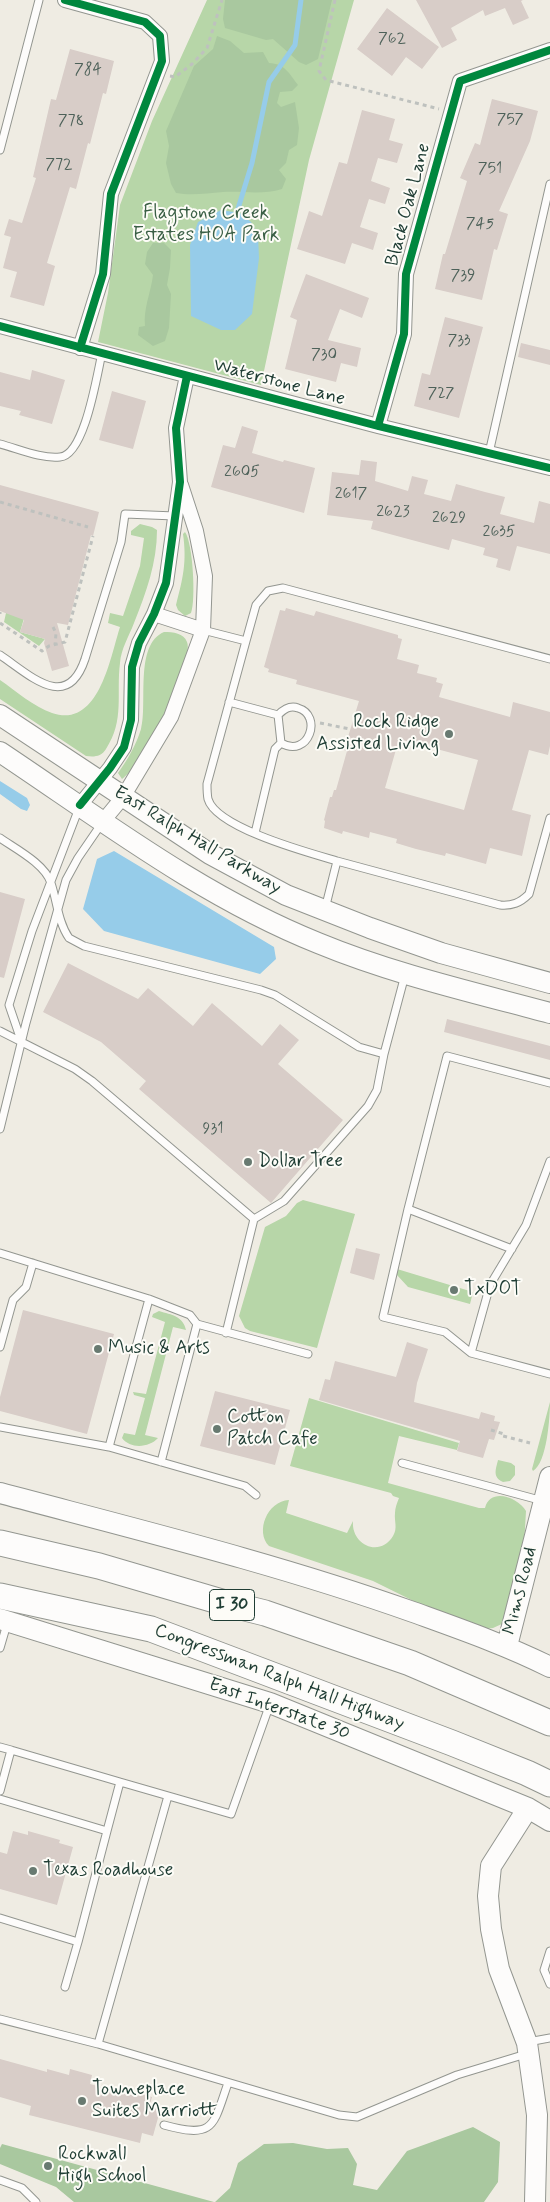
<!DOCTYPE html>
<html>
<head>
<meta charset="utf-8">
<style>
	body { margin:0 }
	canvas { display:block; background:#efece3 }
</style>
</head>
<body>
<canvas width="550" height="2202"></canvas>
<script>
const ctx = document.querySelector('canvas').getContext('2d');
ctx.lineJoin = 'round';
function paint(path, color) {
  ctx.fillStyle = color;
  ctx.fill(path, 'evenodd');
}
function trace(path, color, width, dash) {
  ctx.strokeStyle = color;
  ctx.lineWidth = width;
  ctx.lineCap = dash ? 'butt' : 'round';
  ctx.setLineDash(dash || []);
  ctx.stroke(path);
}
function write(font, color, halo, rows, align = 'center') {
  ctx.font = font + ' Mynerve,sans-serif';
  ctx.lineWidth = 4;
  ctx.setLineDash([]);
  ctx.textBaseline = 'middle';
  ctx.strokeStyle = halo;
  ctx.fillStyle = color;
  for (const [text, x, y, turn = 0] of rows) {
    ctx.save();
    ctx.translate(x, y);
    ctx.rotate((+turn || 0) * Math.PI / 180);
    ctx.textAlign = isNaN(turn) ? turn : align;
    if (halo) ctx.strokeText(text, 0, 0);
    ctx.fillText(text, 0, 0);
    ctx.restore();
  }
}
paint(new Path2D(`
	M207 0H354L309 160 261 385 98 342 108 293 120 205 152 121Z
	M140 524 152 527 157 530C157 563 146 593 134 623 129 636 121 649 120 663 116 694 125 720 106 749 101 757 94 757 86 756L0 699V680C16 691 34 707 52 713 99 729 110 658 120 627L108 623 110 613 123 616 140 566 144 538 131 535V531Z
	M185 532C193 543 196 600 191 613L185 616 178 610 176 605C183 578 187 562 183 534Z
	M27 608 20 632 45 639 39 646 4 622 6 613Z
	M164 632C173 632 184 633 187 642 195 662 141 768 122 779L118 773C128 759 136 745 141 729 148 703 134 645 164 632Z
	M303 1200 355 1214 317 1348 250 1331 245 1328 239 1316 265 1227 286 1216 297 1203Z
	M397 1269 473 1292 470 1304 408 1287 397 1275Z
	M159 1311C172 1315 183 1316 186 1330L173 1327 145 1435 158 1438C149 1448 130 1449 122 1438L124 1433 135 1435 145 1398 134 1395 133 1392 146 1394 165 1322 152 1317 153 1314Z
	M309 1398 459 1443 457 1450 399 1436 388 1483 479 1508H485C490 1487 518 1497 526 1511L521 1597 504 1623 493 1628 484 1629 456 1622 373 1581 269 1546C255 1532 267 1501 289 1500L286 1513 347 1533 353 1521C351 1545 380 1558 393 1536 398 1528 394 1521 395 1513 395 1508 397 1503 399 1498L393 1496 391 1493 290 1466Z
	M550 1402C550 1417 547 1463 533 1471L532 1469Z
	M498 1460 511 1463 515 1466V1475L510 1481 503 1482C492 1477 496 1469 498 1460Z`), '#b7d6a8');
paint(new Path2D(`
	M225 0H332L318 59 306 65 299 62 273 39 266 40 225 28 223 19Z
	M217 36 230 41 244 53 263 52 269 63C285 64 289 73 298 85L292 91 280 92 277 103 281 107 295 102 299 128 297 145 289 150 286 163 279 170 286 179 282 189C263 195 244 191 223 192 207 193 193 196 176 193L171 184 166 163 169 146 166 131 194 66 213 49Z
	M153 243H164L171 250 170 268 167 285 171 294 169 328 165 341 153 346 138 335 139 327 145 326C143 309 151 292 153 275L145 264 147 252Z
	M473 2127 500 2142 498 2182 484 2202H215L230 2188 238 2163 264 2144 293 2143 327 2149 348 2148 357 2164 353 2185 377 2190 407 2151Z
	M2 2144 214 2202H74L56 2187 0 2164V2148Z`), '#a9c89f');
paint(new Path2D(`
	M221 210 240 213 251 222 258 235 259 258 252 314 235 330H221L191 316 190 245 198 222Z
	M0 781 27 798 30 805 27 811 21 809 0 794Z
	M114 851 274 947 276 959 260 974 104 931 83 909 97 859Z`), '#96cce9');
trace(new Path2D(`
	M237 212 252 163 269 82 295 45 301 0`), '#96cce9', 5);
paint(new Path2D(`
	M416 0H523L521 1 529 18 513 25 505 8 485 16 483 10 451 28 457 40 442 48Z
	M387 8 439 47 422 69 406 57 392 76 357 49Z
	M70 49 114 61 106 94 103 93 90 144 88 143 76 189 70 187 47 263 55 266 44 306 10 297 17 272 3 268 11 237 4 235 9 219 22 223 36 178 33 177 51 99 56 100Z
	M492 99 538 111 530 141 499 211 508 214 497 250 494 249 482 300 435 289 443 254H445L467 181 460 178 475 143 480 145Z
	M362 110 395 119 389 140 403 144 397 163 378 158 371 181 390 188 385 204 369 199 360 227 378 233 373 250 352 243 345 264 297 249 309 211 322 216 339 162 347 164Z
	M306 274 369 298 362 318 340 309 328 340 361 348 357 367 341 363 336 382 285 369 297 320 290 317Z
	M445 317 483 327 459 418 414 406 422 373 430 375Z
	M521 343 550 350V365L518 357Z
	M32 370 65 380 52 424 19 415 21 411 0 406V372L30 380Z
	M112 391 146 401 133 449 99 440Z
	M242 426 258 431 252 453 283 462 284 460 315 468 304 513 211 487 223 445 235 448Z
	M361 460 377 462 375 481 408 491 412 476 428 480 424 494 451 501 456 484 485 492 505 497 500 514 534 523 539 501 550 504V554L517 546 510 571 496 567 498 559 483 555 485 548 452 539 449 550 371 529 373 521 327 515 332 472 359 475Z
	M0 485 99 512 93 536 91 535 68 625 57 623 69 666 52 671 44 643 45 639 20 632 24 620 0 611Z
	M286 608 314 616 316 611 398 635V638L402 639 397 659 419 665 417 673 437 678 436 682 443 684 439 697 510 717 513 702 550 712V746L548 755 529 750 512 810 531 815 522 856 490 848 486 864 446 853 445 856 416 849 396 843 397 839 370 832 369 838 343 831 342 834 324 828 325 821 324 820 330 797H332L334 790H336L347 751 344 750 359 701 296 684 297 680 268 672 269 669 264 667 280 610 285 611ZM399 739 478 760 464 810 385 788Z
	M0 892 25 899 4 978 0 977Z
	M68 963 138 999 148 988 193 1026 212 1003 262 1046 280 1024 299 1040 278 1064 343 1120 271 1203 139 1089 146 1081 101 1042 43 1012Z
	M447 1019 550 1046V1060L444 1032Z
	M356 1248 380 1254 374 1280 350 1273Z
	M23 1310 114 1334 87 1434 0 1411V1397Z
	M407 1342 428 1349 417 1383 414 1402 479 1419 481 1412 495 1416 494 1421 500 1422 494 1440 489 1439 483 1458 457 1451 460 1441 319 1400 325 1379 330 1380 335 1361 396 1377Z
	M215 1391 290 1410 275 1465 200 1446Z
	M13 1831 28 1835V1831L60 1840 59 1843 73 1847 57 1905 0 1889V1852L7 1854Z
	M0 2059 47 2072V2069L69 2075 70 2069 92 2075 90 2084 131 2095 132 2091 152 2097 150 2104 161 2107 153 2136 142 2133 140 2143 29 2115 31 2106 0 2097Z`), '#d8cdc8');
const lane = new Path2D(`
	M0 150 39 0
	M0 444C19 449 41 459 60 457 85 455 97 374 102 353
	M489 453 550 184
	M203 630 246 641 256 605 268 591 283 588 550 659
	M246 641 207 784C207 788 207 794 208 799 216 828 310 853 337 861
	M0 655C30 675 67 713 85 659L121 542 125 514 175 516
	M229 702 278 715C284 709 290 705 298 708 323 715 309 759 281 743
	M255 833 275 749 281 743 278 715
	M0 838C16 849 45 864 51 883 57 901 58 922 69 938L84 946 261 990 275 995 359 1047 384 1054
	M325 909 337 861 500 905C512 906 520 903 529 894L550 818
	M0 1031 75 1069 92 1081 254 1219
	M22 1043 9 1005 32 931 79 808
	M550 1083 447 1056 408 1209 383 1317 445 1332 471 1353 550 1374
	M0 1129 26 1023 66 880 78 858 102 823
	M408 1209 512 1249
	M0 1253 149 1299 190 1315 197 1324 308 1354
	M226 1333 254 1219 284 1201 368 1106 377 1090 384 1054 405 975
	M0 1347 13 1300 26 1287 33 1263
	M471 1353 490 1285 526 1225 550 1161
	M0 1427 109 1447 245 1486 256 1495
	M109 1447 149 1299
	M161 1462 197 1324
	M402 1463 543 1501
	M0 1648 7 1624
	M0 1747 11 1750 0 1791
	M11 1750 120 1782 107 1831
	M120 1782 231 1814 270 1704
	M0 1799 107 1831 78 1942 0 1918
	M550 1951 544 1970 550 1984
	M65 1987 78 1942
	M0 2019 98 2044 168 1796
	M528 2042 550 2038
	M98 2044 339 2115 357 2117 457 2075 526 2054
	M164 2125C215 2139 213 2126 228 2083
	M0 2180 22 2188 36 2202`);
const street = new Path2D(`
	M65 0 145 22 160 36 162 61 111 194 103 274 80 348
	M0 326 378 426 550 468
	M378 426 404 334 406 274 460 81 550 50
	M154 614 203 630
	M80 805 110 768 124 747 131 720 132 667 139 643 154 614 166 583 180 482 176 428 187 376
	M104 820 123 797 171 717 203 630 205 576 196 531 181 485`);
const secondary = new Path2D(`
	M0 715 210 854 286 895 370 928 441 953 550 983
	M0 752C102 820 203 897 318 943 393 974 472 992 550 1013
	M0 1493C139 1530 278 1564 413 1612 460 1629 506 1645 550 1667
	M0 1619 270 1703 528 1808 550 1821
	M507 1646 550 1477
	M528 1808 491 1866 488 1896 491 1929 499 1969 527 2043 537 2115 535 2202`);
const highway = new Path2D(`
	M0 1543 99 1566 225 1603 265 1613 410 1663 550 1723
	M0 1596 151 1629 452 1743 527 1773 550 1784`);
trace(lane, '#939690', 9);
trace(street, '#939690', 16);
trace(secondary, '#939690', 22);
trace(highway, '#939690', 27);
trace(new Path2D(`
	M335 0 319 71 326 80 439 109
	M170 76 175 77 192 64 207 48 222 0
	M0 502 88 527
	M0 614V612
	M0 623 42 651 49 646 65 642 93 536
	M53 627 56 633 55 645
	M320 723 350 729
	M491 1430 504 1434 503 1436 530 1443`), '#bec1be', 3, [4, 4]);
trace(lane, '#fdfcfb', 7);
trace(street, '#fdfcfb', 14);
trace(secondary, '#fdfcfb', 20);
trace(highway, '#fdfcfb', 25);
trace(new Path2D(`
	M65 0 145 22 160 36 162 61 111 194 103 274 80 348
	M0 326 378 426 550 468
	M378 426 404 334 406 274 460 81 550 50
	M80 805 110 768 124 747 131 720 132 667 139 643 154 614 166 583 180 482 176 428 187 376`), '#00873e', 8);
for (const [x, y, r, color] of [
	[449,734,5,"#687a71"],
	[248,1162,5,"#687a71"],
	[454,1290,5,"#687a71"],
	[98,1349,5,"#687a71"],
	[217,1429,5,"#687a71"],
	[33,1871,5,"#687a71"],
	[82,2101,5,"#687a71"],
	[48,2166,5,"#687a71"]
]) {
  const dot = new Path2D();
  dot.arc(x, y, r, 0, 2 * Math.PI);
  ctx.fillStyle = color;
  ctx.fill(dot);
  trace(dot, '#fdfcf7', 2);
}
write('16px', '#4d6159', null, [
	["762",392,40],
	["784",88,71],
	["757",510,121],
	["778",71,122],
	["772",59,166],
	["751",490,170],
	["745",480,225],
	["739",463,277],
	["733",459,342],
	["730",324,356],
	["727",441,395],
	["2605",242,473],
	["2617",351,495],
	["2623",393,513],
	["2629",449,519],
	["2635",499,533],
	["931",213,1130]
]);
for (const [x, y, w] of [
	[232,1605,45]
]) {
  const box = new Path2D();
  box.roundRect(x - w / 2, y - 15.5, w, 31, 4);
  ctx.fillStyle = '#fdfcf7';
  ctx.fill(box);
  trace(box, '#1f3d34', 1);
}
write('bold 18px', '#1f3d34', null, [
	["I 30",232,1605]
]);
write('19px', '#1f3d34', '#fdfcf7', [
	["Black Oak Lane",409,205,-75],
	["Waterstone Lane",279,383,15],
	["East Ralph Hall Parkway",197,841,31],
	["Mims Road",521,1591,-76],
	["Congressman Ralph Hall Highway",279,1678,21],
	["East Interstate 30",279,1710,20]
]);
write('19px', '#3a5f45', '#fdfcf7', [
	["Flagstone Creek",206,214],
	["Estates HOA Park",206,236]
]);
write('19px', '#1f3d34', '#fdfcf7', [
	["Rock Ridge",439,723,"right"],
	["Assisted Living",439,745,"right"],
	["Dollar Tree",258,1162],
	["TxDOT",464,1290],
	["Music & Arts",108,1349],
	["Cotton",227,1418],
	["Patch Cafe",227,1440],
	["Texas Roadhouse",43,1871],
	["Towneplace",92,2090],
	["Suites Marriott",92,2112],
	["Rockwall",58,2155],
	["High School",58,2177]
], 'left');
</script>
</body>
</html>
